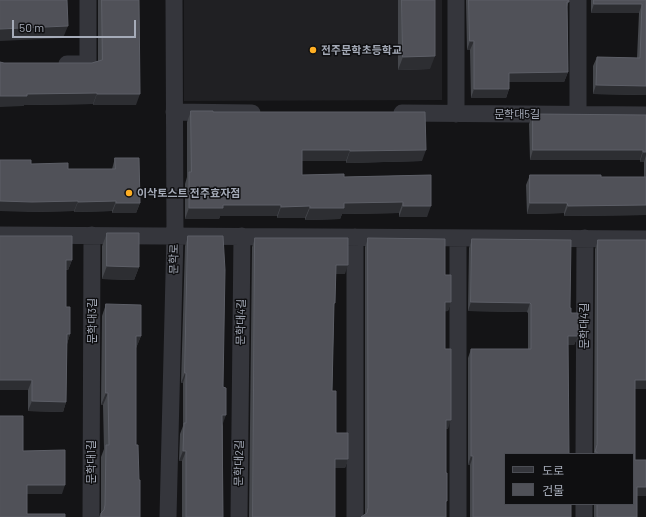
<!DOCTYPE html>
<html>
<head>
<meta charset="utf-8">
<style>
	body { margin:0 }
	#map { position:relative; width:646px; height:517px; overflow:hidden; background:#141416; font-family:Barlow,"Noto Sans KR",sans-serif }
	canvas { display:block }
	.legend { position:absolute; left:504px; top:453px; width:130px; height:52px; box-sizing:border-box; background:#0f0f11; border:1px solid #4b4d54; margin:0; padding:5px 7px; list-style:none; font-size:12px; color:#a5abb8 }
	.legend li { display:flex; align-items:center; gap:8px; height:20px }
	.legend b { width:20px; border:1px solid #4b4d54 }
	.scale { position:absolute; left:12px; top:20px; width:124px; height:18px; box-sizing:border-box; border:2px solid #a5abb8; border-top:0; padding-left:5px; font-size:12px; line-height:14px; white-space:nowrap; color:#a5abb8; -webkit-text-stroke:3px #0f0f11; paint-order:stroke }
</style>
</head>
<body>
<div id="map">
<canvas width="646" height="517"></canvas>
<ul class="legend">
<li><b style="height:5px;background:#35363c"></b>도로</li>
<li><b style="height:11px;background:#505158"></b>건물</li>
</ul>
<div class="scale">50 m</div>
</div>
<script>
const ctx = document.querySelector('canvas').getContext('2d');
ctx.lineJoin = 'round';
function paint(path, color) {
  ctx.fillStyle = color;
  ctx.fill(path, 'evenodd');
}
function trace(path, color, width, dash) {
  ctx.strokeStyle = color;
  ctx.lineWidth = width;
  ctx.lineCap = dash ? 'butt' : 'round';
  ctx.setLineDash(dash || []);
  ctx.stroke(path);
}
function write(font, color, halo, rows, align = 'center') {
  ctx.font = font + ' Barlow,"Noto Sans KR",sans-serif';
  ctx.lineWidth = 3;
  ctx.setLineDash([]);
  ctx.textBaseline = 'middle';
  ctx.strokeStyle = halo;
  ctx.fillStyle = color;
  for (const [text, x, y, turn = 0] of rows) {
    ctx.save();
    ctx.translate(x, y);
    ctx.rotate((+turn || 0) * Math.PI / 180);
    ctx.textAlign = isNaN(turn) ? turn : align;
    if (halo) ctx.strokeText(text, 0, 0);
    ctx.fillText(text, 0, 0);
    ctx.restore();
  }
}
paint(new Path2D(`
	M184 0H442V100L184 101Z`), '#202023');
trace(new Path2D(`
	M456 0V114
	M578 0V114
	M67 64H88V0
	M174 112 252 113
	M402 113 646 115
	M0 235 646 239
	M355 237V517
	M458 238V517
	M584 454 585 238
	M584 504V517
	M91 517 92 235
	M168 517 175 235 174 0
	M239 517 242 236`), '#35363c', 17);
paint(new Path2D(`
	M98 0H139L136 105H93V104L24 105 23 106 4 63H92L98 61Z
	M398 0H435L430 69 398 70Z
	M466 0H569L567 7 568 72 564 82H509V89L506 98H471L470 50H467Z
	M591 0H646V95L593 94V66L597 57 637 58 639 13H591Z
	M191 111 213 112 422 161 346 163V161H302V175L344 177 431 175 427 217H399V213L342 214 340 219 305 220V218H277V216H220L219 219H185V184L187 177V122Z
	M533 114 646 115V215L564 216V213L527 214 526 185 530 175 601 177H644V162H640V160H530L529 124Z
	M115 158 140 203 136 213H112V211L74 212V211L28 212 31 164 68 169H112Z
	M107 233 139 267 134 280 102 279V246Z
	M0 236H72V260L68 270H66V307H70V334L67 344 66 402 63 412 28 411V390H0Z
	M188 236 223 424V517H182V461H179L180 434 183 426V383H181L185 246Z
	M255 238 345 274H336L334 307 332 391 336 432 348 459 345 468H335V517H249L252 247Z
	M368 238 445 275 451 302 448 311H445V349L448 429H446V504L365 514V247Z
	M472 239 570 308 578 336 574 345H568L505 454 571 517H470V465H468V358L471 349H528V313L527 312 468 311 469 248Z
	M598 240 635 389V460L637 496V517H594V504H633V454H594L595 249Z
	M106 304 141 336 136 348V445L140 517H99L101 513V457L104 449 103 405H101L102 316Z`), '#45474c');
paint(new Path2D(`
	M594 4H642L639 13H591Z
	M68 26 63 38 0 41V29Z
	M470 41H474L470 50H467Z
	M435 56 430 69 398 70 403 57Z
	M568 72 564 82H506L509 73Z
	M596 85 646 86V95L593 94Z
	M474 89H509L506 98H471Z
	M97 93 93 104 24 105 23 106 0 107V96L27 94Z
	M97 94H140L136 105H93Z
	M302 150H350L346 161H298Z
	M426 150 422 161 346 163 350 151Z
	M533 150H643L640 160H530Z
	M643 152H646V155L644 162H640Z
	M0 201H78L74 211 28 212 0 211Z
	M116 201 112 211 74 212 78 202Z
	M403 202 399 213 342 214 340 219 305 220 310 208 344 203Z
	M116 203H140L136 213H112Z
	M530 203H567L564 213 527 214Z
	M223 205H281L277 216H220L219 219H185L189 208Z
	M646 205V215L564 216 568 206Z
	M310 206 305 218H277L281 207Z
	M403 206H431L427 217H399Z
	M66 260H72L68 270 62 269Z
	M336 265H348L345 274H332Z
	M107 266 139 267 134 280 102 279Z
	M445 302H451L448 311 442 312Z
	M471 302 530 303 527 312 468 311Z
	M67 334H70L67 344Z
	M136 336H141L136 348Z
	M568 336H578L574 345H565Z
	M185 373H186L183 383H181Z
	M0 380H32L28 390H0Z
	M635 380H646V389H632Z
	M106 393H108L103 405H101Z
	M32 401 66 402 63 412 28 411Z
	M222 415H226L222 426Z
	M446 420H451L448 429H443Z
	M183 451H186L182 461H179Z
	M471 456H473L470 465H468Z
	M335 459H348L345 468H331Z
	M27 485H65L62 494H24Z
	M637 487H646V496H634Z`), '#2d2e32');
const building = new Path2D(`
	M0 0H67L68 26 0 29Z
	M102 0H139L140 94H97V93L27 94V96H0V62L4 63H92L102 60Z
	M402 0H435V56L403 57Z
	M469 0H569V2H567L568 72 509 73V89H474V41H470Z
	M594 0H646V86L596 85 597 57 640 58 642 4H594Z
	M191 111H213V112H425L426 150 350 151V150H302V175L344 174V177L431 175V206H403V202L344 203V208H310V206L281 207V205H223V208H189V172H191Z
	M533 114 646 115V152H643V150H533Z
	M115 158H139L140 203H116V201L78 202V201L32 202 0 201V160H31V164L68 163V169H115Z
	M530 175H601V177H646V205L568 206 567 203H530Z
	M107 233H139V267L107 266Z
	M0 236H72V260H66V307H70V334H67L66 402 32 401V380H0Z
	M188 236H223L225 270 223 387 226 388V415H222L223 517H186V451H183L184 423H186V373H185Z
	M255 238H348V265H336L335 303H334L332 391H336V433H348V459H335V517H253Z
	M368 238 445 239V275H451V302H445V349H451V420H446V473H447V501H446V517H361L367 513 368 508Z
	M472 239 571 240 570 308H571V313H578V336H568L569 454H505V504H571V517H473V456H471V349H531V304L530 303 471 302Z
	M598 240H646V380H635V460H646V487H637V517H597V504H633V454H597V452H595L597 445Z
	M106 304 141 305V336H136V445H138L139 480H140V517H101V513L104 510 105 505 106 445H109L108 393H106Z
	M0 416H23V451L65 450V485H27V514H65V517H0Z`);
paint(building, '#505158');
trace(building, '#5d5f67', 1);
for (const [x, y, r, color] of [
	[313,50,4,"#ffaf23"],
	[129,193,4,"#ffaf23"]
]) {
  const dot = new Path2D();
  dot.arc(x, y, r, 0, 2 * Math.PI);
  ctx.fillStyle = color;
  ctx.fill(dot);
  trace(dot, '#0f0f11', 1.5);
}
write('bold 11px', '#a5abb8', '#0f0f11', [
	["전주문학초등학교",321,50],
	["이삭토스트 전주효자점",137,193]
], 'left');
write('11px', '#a5abb8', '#0f0f11', [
	["문학대5길",517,114],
	["문학로",174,259,-89],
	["문학대3길",92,321,-90],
	["문학대4길",241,322,-89],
	["문학대4길",584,326,-90],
	["문학대1길",91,462,-90],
	["문학대2길",239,463,-89]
]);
</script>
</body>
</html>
